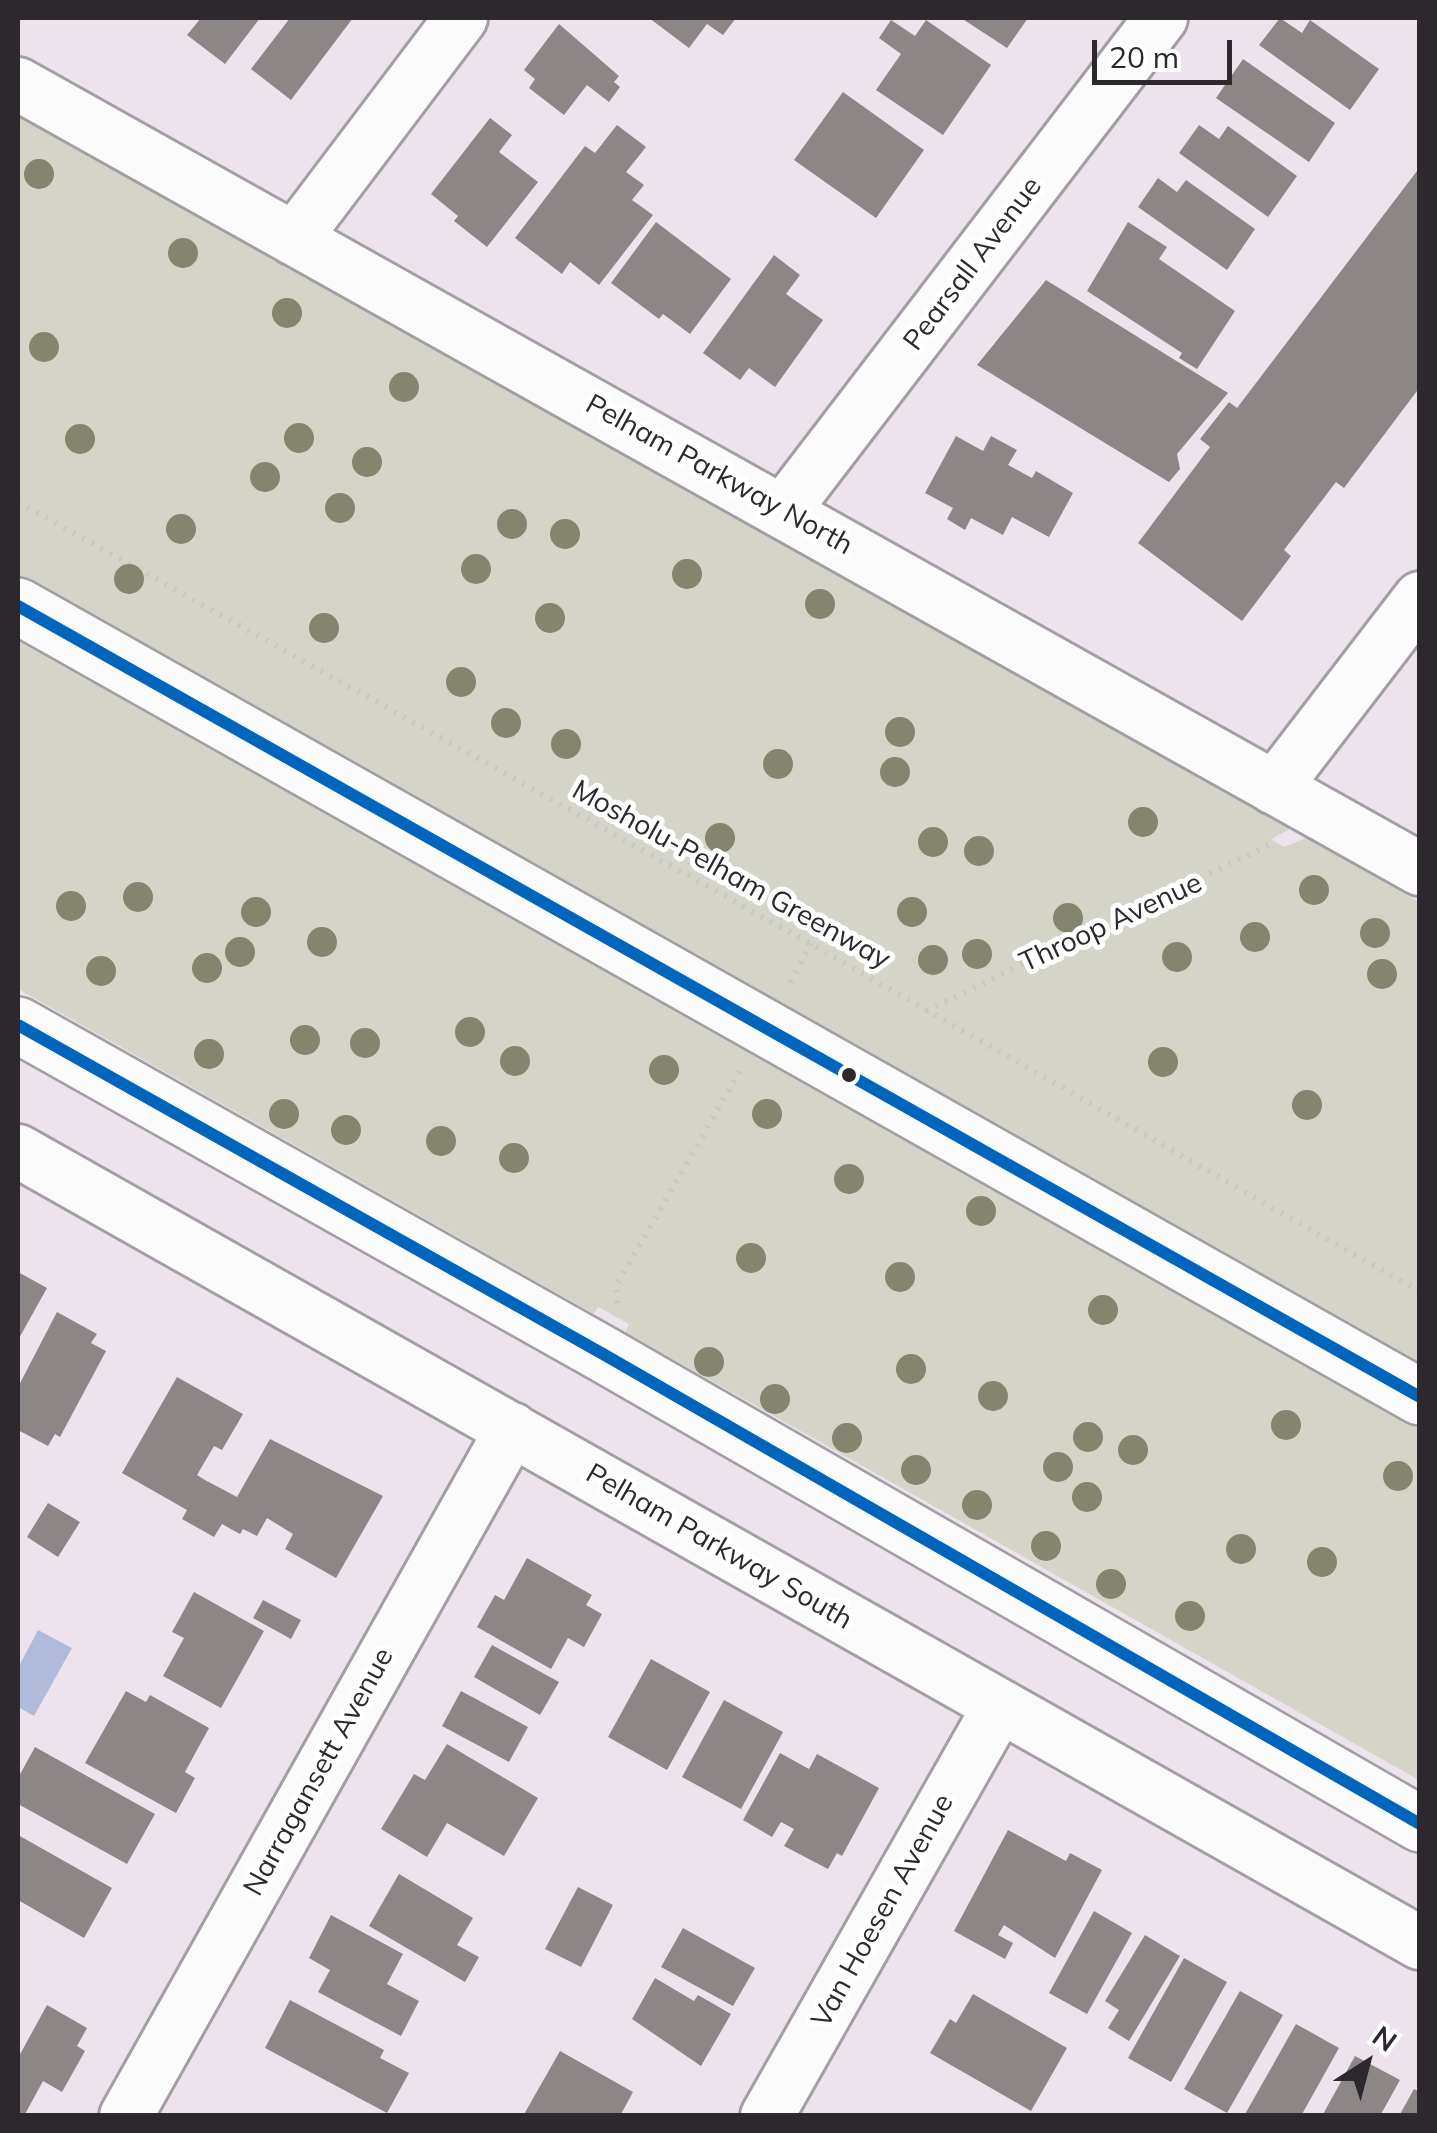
<!DOCTYPE html>
<html>
<head>
<meta charset="utf-8">
<style>
	body { margin:0 }
	#map { position:relative; width:1437px; height:2133px; overflow:hidden; background:#ece3ed; font-family:Mulish,sans-serif }
	canvas { display:block }
	.frame { position:absolute; inset:0; border:20px solid #2d272e; pointer-events:none }
	.north { position:absolute; left:1317px; top:2013px; width:100px; height:100px; -webkit-text-stroke:8px #fff; paint-order:stroke; rotate:36deg; font-size:28px; font-weight:700; line-height:40px; text-align:center; color:#2d272e }
	.north::after { content:''; display:block; margin:auto; width:35px; height:45px; background:#2d272e; clip-path:polygon(50% 0,100% 100%,50% 72%,0 100%) }
	.scale { position:absolute; left:1092px; top:40px; width:140px; height:45px; box-sizing:border-box; border:5px solid #2d272e; border-top:0; padding-left:12px; font-size:30px; line-height:35px; white-space:nowrap; color:#2d272e; -webkit-text-stroke:8px #fff; paint-order:stroke }
</style>
</head>
<body>
<div id="map">
<canvas width="1437" height="2133"></canvas>
<div class="frame"></div>
<div class="north">N</div>
<div class="scale">20 m</div>
</div>
<script>
const ctx = document.querySelector('canvas').getContext('2d');
ctx.lineJoin = 'round';
function paint(path, color) {
  ctx.fillStyle = color;
  ctx.fill(path, 'evenodd');
}
function trace(path, color, width, dash) {
  ctx.strokeStyle = color;
  ctx.lineWidth = width;
  ctx.lineCap = dash ? 'butt' : 'round';
  ctx.setLineDash(dash || []);
  ctx.stroke(path);
}
function write(font, color, halo, rows, align = 'center') {
  ctx.font = font + ' Mulish,sans-serif';
  ctx.lineWidth = 10;
  ctx.setLineDash([]);
  ctx.textBaseline = 'middle';
  ctx.strokeStyle = halo;
  ctx.fillStyle = color;
  for (const [text, x, y, turn = 0] of rows) {
    ctx.save();
    ctx.translate(x, y);
    ctx.rotate((+turn || 0) * Math.PI / 180);
    ctx.textAlign = isNaN(turn) ? turn : align;
    if (halo) ctx.strokeText(text, 0, 0);
    ctx.fillText(text, 0, 0);
    ctx.restore();
  }
}
paint(new Path2D(`
	M18 110 1292 828 1271 839 1284 847 1306 838 1419 902V1780L625 1332 629 1324 598 1307 594 1314 18 989Z`), '#d4d5c8');
paint(new Path2D(`
	M38 1630 72 1648 34 1716 18 1707V1668Z`), '#b0bbd9');
paint(new Path2D(`
	M201 18H260L225 64 187 35Z
	M290 18H353L291 100 251 69Z
	M649 18H736L723 35 707 24 689 48Z
	M961 18H1028L1007 48Z
	M1280 18 1302 33 1310 20 1379 69 1350 110 1259 45Z
	M891 20 915 36 926 20 991 65 943 135 876 90 901 54 879 38Z
	M559 24 619 76 614 82 620 87 609 102 587 85 564 115 529 88 535 79 524 70Z
	M1243 59 1335 123 1309 162 1216 98Z
	M843 92 924 150 876 218 794 160Z
	M490 118 512 135 499 152 538 182 487 247 454 221 458 216 431 194Z
	M617 125 646 147 626 172 644 185 632 200 653 215 599 285 570 262 562 274 515 238 585 146 595 153Z
	M1199 125 1219 139 1228 126 1297 176 1268 217 1179 153Z
	M1420 167V387L1344 488 1336 482 1284 550 1291 556 1242 621 1138 543 1210 447 1200 439 1229 402 1237 408Z
	M1158 178 1177 192 1186 180 1255 229 1227 270 1138 207Z
	M656 222 731 279 690 334 663 314 659 319 611 283Z
	M1128 222 1167 247 1159 259 1235 311 1197 369 1179 358 1182 353 1087 291Z
	M774 255 800 275 786 294 823 320 775 387 749 368 740 380 703 353Z
	M1046 280 1228 393 1177 454 1180 469 1169 482 977 365Z
	M956 436 983 451 991 436 1017 450 1008 465 1032 478 1036 471 1073 493 1049 537 1012 517 1003 535 971 518 965 530 947 519 953 508 925 493Z
	M18 1272 47 1288 18 1340Z
	M57 1312 97 1334 91 1343 106 1351 60 1437 55 1434 48 1446 18 1430V1387Z
	M177 1377 243 1414 222 1450 214 1446 197 1475 205 1480 237 1497 270 1439 383 1496 336 1578 285 1549 293 1534 267 1518 257 1536 243 1529 240 1534 222 1524 214 1537 182 1519 187 1510 122 1473Z
	M48 1503 80 1522 58 1557 27 1537Z
	M527 1558 592 1595 586 1605 602 1614 584 1647 568 1638 551 1669 477 1627 495 1595 504 1600Z
	M194 1592 264 1631 221 1708 163 1676 184 1638 172 1632Z
	M263 1600 301 1620 291 1639 253 1618Z
	M492 1645 559 1682 540 1715 474 1677Z
	M651 1659 710 1692 667 1770 608 1737Z
	M126 1691 146 1702 150 1695 209 1728 185 1772 195 1778 176 1813 85 1763Z
	M461 1691 528 1727 509 1762 442 1726Z
	M724 1700 783 1732 741 1809 682 1777Z
	M447 1744 538 1798 504 1856 447 1823 427 1857 381 1829 414 1774 425 1780Z
	M35 1747 155 1814 127 1864 18 1804V1778Z
	M780 1753 809 1769 817 1754 879 1788 842 1856 837 1853 828 1869 784 1846 794 1829 781 1822 772 1837 743 1820Z
	M1008 1830 1066 1861 1070 1853 1102 1870 1055 1958 1004 1925 998 1935 1013 1943 1005 1959 954 1931Z
	M18 1835 112 1888 84 1938 18 1900Z
	M399 1874 473 1918 457 1945 479 1957 465 1982 369 1926Z
	M578 1887 613 1905 581 1967 545 1949Z
	M1094 1911 1132 1933 1087 2014 1049 1993Z
	M331 1915 403 1954 387 1984 419 2001 401 2036 318 1992 330 1970 309 1958Z
	M683 1928 755 1968 733 2006 661 1967Z
	M1145 1935 1180 1956 1129 2041 1108 2028 1119 2010 1105 2001Z
	M1184 1958 1227 1982 1171 2082 1128 2058Z
	M655 1978 694 2001 698 1995 731 2014 701 2066 632 2019Z
	M1240 1991 1283 2015 1227 2113 1184 2089Z
	M973 1994 1067 2048 1031 2111 930 2053 950 2019 956 2023Z
	M290 2000 384 2050 380 2058 409 2073 387 2113 265 2048Z
	M47 2005 87 2028 77 2046 85 2051 62 2092 43 2081 24 2116H18V2058Z
	M1296 2024 1339 2048 1301 2116H1244Z
	M560 2051 633 2092 620 2116H523Z
	M1355 2056 1400 2080 1380 2116H1322Z
	M1414 2089 1420 2092V2116H1399Z`), '#8c8687');
const minor = new Path2D(`
	M18 84 1420 869
	M294 239 461 18
	M784 510 1161 18
	M1274 788 1420 598
	M18 1151 1420 1943
	M126 2116 512 1429
	M767 2116 999 1707`);
const major = new Path2D(`
	M18 606 1420 1397
	M18 1025 603 1354 1420 1824`);
trace(minor, '#a39da4', 58);
trace(major, '#a39da4', 60);
trace(new Path2D(`
	M18 502 811 944 1420 1292
	M790 982 811 944
	M926 1011 1275 842
	M617 1303 616 1286 741 1069`), '#c9c5c9', 6, [2.5, 8]);
trace(minor, '#fcfbfc', 52);
trace(major, '#fcfbfc', 55);
trace(new Path2D(`
	M18 606 1420 1397
	M18 1025 603 1354 1420 1824`), '#0065bd', 12);
ctx.fillStyle = '#83856e';
for (const [x, y] of [
	[39,174],
	[183,253],
	[287,313],
	[44,347],
	[404,387],
	[299,438],
	[80,439],
	[367,462],
	[265,477],
	[340,508],
	[512,524],
	[181,529],
	[565,534],
	[476,569],
	[687,574],
	[129,579],
	[820,604],
	[550,618],
	[324,628],
	[461,682],
	[506,723],
	[900,732],
	[566,744],
	[778,764],
	[895,772],
	[1143,822],
	[720,838],
	[933,842],
	[979,851],
	[1314,890],
	[138,897],
	[71,906],
	[256,912],
	[912,912],
	[1068,918],
	[1375,933],
	[1255,937],
	[322,942],
	[240,952],
	[977,954],
	[1177,957],
	[933,960],
	[207,968],
	[101,971],
	[1382,974],
	[470,1032],
	[305,1040],
	[365,1043],
	[209,1054],
	[515,1061],
	[1163,1062],
	[664,1070],
	[1307,1105],
	[284,1114],
	[767,1114],
	[346,1130],
	[441,1141],
	[514,1158],
	[849,1179],
	[981,1211],
	[751,1258],
	[900,1277],
	[1103,1310],
	[709,1362],
	[911,1369],
	[993,1396],
	[775,1399],
	[1286,1425],
	[1088,1437],
	[847,1438],
	[1133,1450],
	[1058,1467],
	[916,1470],
	[1398,1476],
	[1087,1497],
	[977,1505],
	[1046,1546],
	[1241,1549],
	[1322,1562],
	[1111,1584],
	[1190,1616]
]) {
  ctx.beginPath();
  ctx.arc(x, y, 15, 0, 2 * Math.PI);
  ctx.fill();
}
for (const [x, y, r, color] of [
	[849,1075,9,"#2d272e"]
]) {
  const dot = new Path2D();
  dot.arc(x, y, r, 0, 2 * Math.PI);
  ctx.fillStyle = color;
  ctx.fill(dot);
  trace(dot, '#fff', 4);
}
write('28px', '#2d272e', '#fff', [
	["Pearsall Avenue",973,264,-53],
	["Pelham Parkway North",719,475,29],
	["Mosholu-Pelham Greenway",731,875,29],
	["Throop Avenue",1111,923,-25],
	["Pelham Parkway South",719,1547,30],
	["Narragansett Avenue",319,1772,-61],
	["Van Hoesen Avenue",883,1911,-61]
]);
</script>
</body>
</html>
